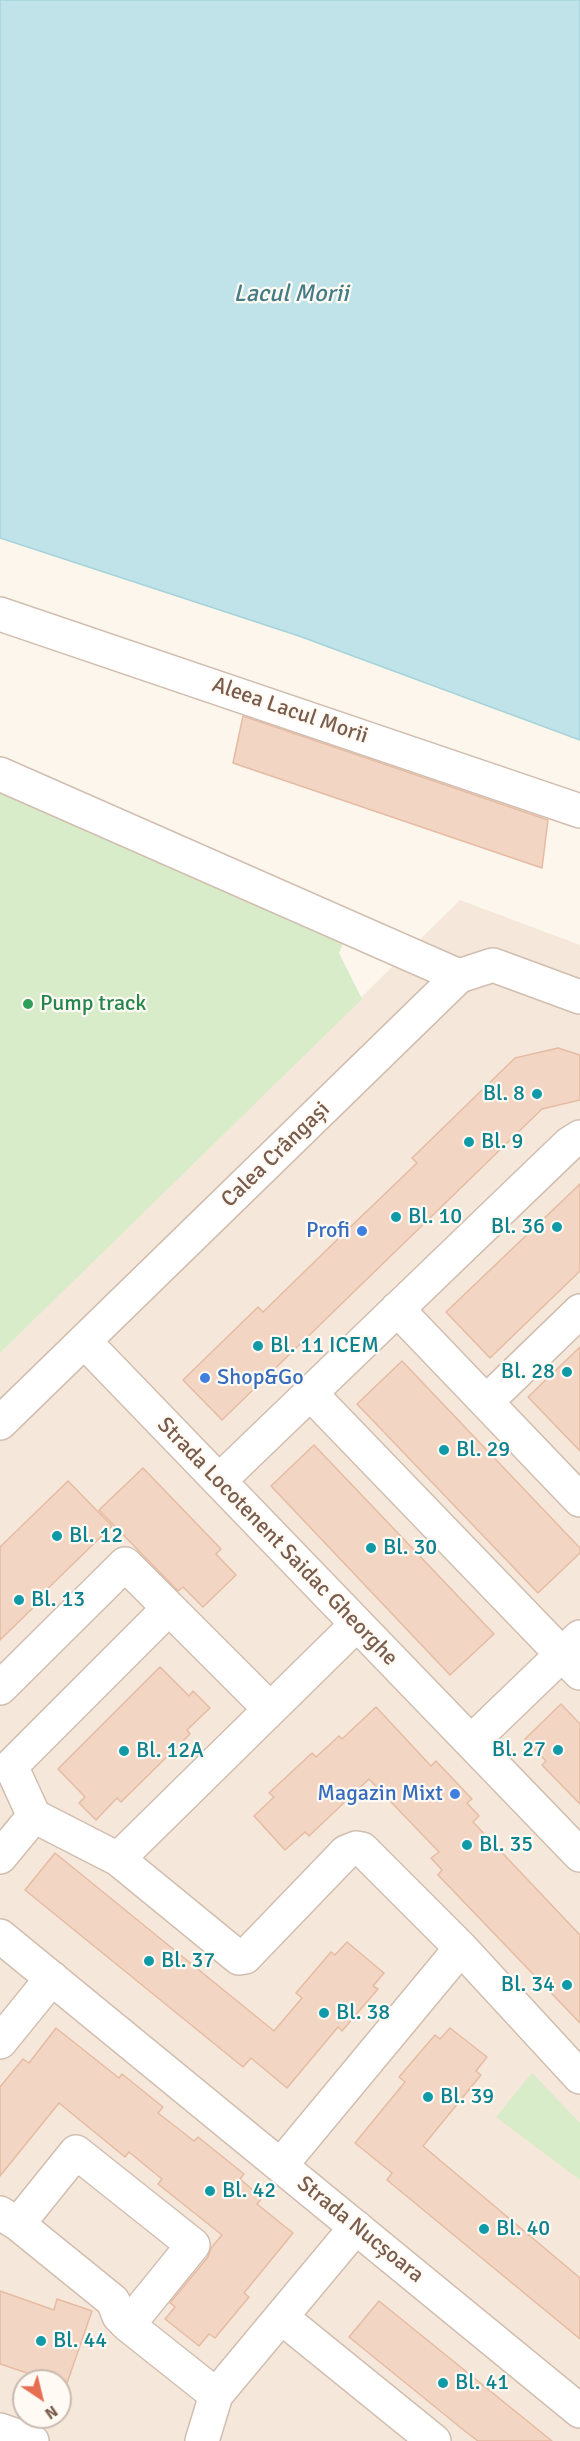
<!DOCTYPE html>
<html>
<head>
<meta charset="utf-8">
<style>
	body { margin:0 }
	#map { position:relative; width:580px; height:2441px; overflow:hidden; background:#fdf6ec; font-family:Signika,sans-serif }
	canvas { display:block }
	.north { position:absolute; left:12px; top:2369px; width:60px; height:60px; box-sizing:border-box; background:#fffaf3; border:2px solid #cabbb1; border-radius:50%; rotate:145deg; font-size:16px; font-weight:700; line-height:24px; text-align:center; color:#7a5c4d }
	.north::after { content:''; display:block; margin:auto; width:21px; height:27px; background:#e76f51; clip-path:polygon(50% 0,100% 100%,50% 72%,0 100%) }
</style>
</head>
<body>
<div id="map">
<canvas width="580" height="2441"></canvas>
<div class="north">N</div>
</div>
<script>
const ctx = document.querySelector('canvas').getContext('2d');
ctx.lineJoin = 'round';
function paint(path, color) {
  ctx.fillStyle = color;
  ctx.fill(path, 'evenodd');
}
function trace(path, color, width, dash) {
  ctx.strokeStyle = color;
  ctx.lineWidth = width;
  ctx.lineCap = dash ? 'butt' : 'round';
  ctx.setLineDash(dash || []);
  ctx.stroke(path);
}
function write(font, color, halo, rows, align = 'center') {
  ctx.font = font + ' Signika,sans-serif';
  ctx.lineWidth = 4.5;
  ctx.setLineDash([]);
  ctx.textBaseline = 'middle';
  ctx.strokeStyle = halo;
  ctx.fillStyle = color;
  for (const [text, x, y, turn = 0] of rows) {
    ctx.save();
    ctx.translate(x, y);
    ctx.rotate((+turn || 0) * Math.PI / 180);
    ctx.textAlign = isNaN(turn) ? turn : align;
    if (halo) ctx.strokeText(text, 0, 0);
    ctx.fillText(text, 0, 0);
    ctx.restore();
  }
}
paint(new Path2D(`
	M460 900 580 945V2441H0V1353ZM24 2381H60V2417H24Z`), '#f5e8da');
paint(new Path2D(`
	M0 791 344 941 339 953 362 999 0 1353Z
	M532 2073 580 2123V2180L496 2117Z`), '#d8ecc9');
const water = new Path2D(`
	M0 0H580V740L299 636 0 538Z`);
paint(water, '#bfe3e8');
trace(water, '#a5d3da', 1.5);
const building = new Path2D(`
	M243 716 548 820 542 868 233 763Z
	M558 1048 580 1055V1100L542 1109 222 1420 183 1380 258 1307 263 1312 342 1235 417 1163 412 1158 515 1058Z
	M580 1184V1271L490 1358 446 1312Z
	M580 1347V1451L528 1397Z
	M402 1361 580 1548V1553L538 1593 357 1404Z
	M314 1445 494 1634 450 1675 271 1486Z
	M143 1468 221 1549 216 1554 236 1575 203 1607 183 1587 178 1591 99 1510Z
	M68 1481 112 1526 37 1599 39 1602 0 1640V1547Z
	M160 1667 189 1696 193 1691 210 1708 187 1730 190 1734 121 1802 117 1798 96 1820 79 1803 85 1797 58 1769Z
	M561 1704 580 1724V1804L542 1765 546 1761 525 1739Z
	M376 1707 431 1766 436 1761 472 1799 467 1803 479 1816 473 1822 580 1935V2023L438 1875 442 1870 431 1858 439 1852 369 1779 309 1836 305 1832 285 1850 254 1816 274 1797 269 1793 312 1753 316 1757 339 1736 342 1739Z
	M55 1853 274 2031 302 1998 296 1993 331 1952 335 1955 347 1942 384 1973 373 1986 378 1989 342 2031 338 2027 287 2088 251 2058 243 2067 25 1890Z
	M56 2028 119 2078 122 2074 163 2107 158 2113 194 2141 198 2137 244 2174 240 2179 262 2198 257 2204 293 2233 244 2293 249 2297 215 2338 209 2334 199 2346 165 2319 175 2307 170 2303 208 2257 211 2248 222 2235 158 2184 162 2179 129 2152 125 2157 59 2103 0 2176V2087L23 2059 29 2063Z
	M450 2028 487 2057 476 2071 481 2075 423 2146 580 2278V2339L387 2180 392 2173 355 2143 405 2082 399 2077 435 2035 440 2039Z
	M0 2291 54 2310 57 2299 92 2311 66 2386 60 2384V2381H51L0 2364Z
	M379 2301 552 2441H478L466 2432 349 2337Z`);
paint(building, '#f3d5c3');
trace(building, '#e6bba3', 1.5);
const minor = new Path2D(`
	M0 614 580 811
	M0 774 459 976
	M397 1309 580 1500
	M84 1341 580 1855
	M310 1393 580 1673
	M486 1402 580 1311
	M0 1423 459 976 493 965 580 997
	M219 1481 569 1144 580 1137
	M0 1688 125 1564 169 1608
	M270 1709 169 1608 11 1766 34 1816 118 1859 239 1958 245 1957 346 1852 356 1848 362 1849 461 1948 580 2077
	M471 1742 580 1637
	M0 1857 34 1816
	M118 1859 357 1624
	M0 1936 580 2411
	M0 2042 52 1978
	M281 2165 461 1948
	M0 2213 18 2224 113 2301 119 2316 128 2325 216 2395
	M18 2224 76 2152 193 2245 128 2325
	M281 2317 434 2441
	M0 2430 32 2441
	M202 2441 216 2395 356 2227`);
trace(minor, '#d1beb0', 36);
trace(minor, '#fff', 33);
for (const [x, y, r, color] of [
	[28,1004,6,"#2e9e5b"],
	[537,1094,6,"#0f9aa8"],
	[469,1142,6,"#0f9aa8"],
	[396,1217,6,"#0f9aa8"],
	[557,1227,6,"#0f9aa8"],
	[362,1231,6,"#3f7fe0"],
	[258,1346,6,"#0f9aa8"],
	[567,1372,6,"#0f9aa8"],
	[205,1378,6,"#3f7fe0"],
	[444,1450,6,"#0f9aa8"],
	[57,1536,6,"#0f9aa8"],
	[371,1548,6,"#0f9aa8"],
	[19,1600,6,"#0f9aa8"],
	[558,1750,6,"#0f9aa8"],
	[124,1751,6,"#0f9aa8"],
	[455,1794,6,"#3f7fe0"],
	[467,1845,6,"#0f9aa8"],
	[149,1961,6,"#0f9aa8"],
	[567,1985,6,"#0f9aa8"],
	[324,2013,6,"#0f9aa8"],
	[428,2097,6,"#0f9aa8"],
	[210,2191,6,"#0f9aa8"],
	[484,2229,6,"#0f9aa8"],
	[41,2341,6,"#0f9aa8"],
	[443,2383,6,"#0f9aa8"]
]) {
  const dot = new Path2D();
  dot.arc(x, y, r, 0, 2 * Math.PI);
  ctx.fillStyle = color;
  ctx.fill(dot);
  trace(dot, '#fffaf3', 2);
}
write('22px', '#7a5c4d', '#fffaf3', [
	["Aleea Lacul Morii",290,711,19],
	["Calea Crângași",276,1155,-44],
	["Strada Locotenent Saidac Gheorghe",277,1542,46],
	["Strada Nucșoara",360,2230,39]
]);
write('22px', '#27864d', '#fffaf3', [
	["Pump track",40,1004]
], 'left');
write('22px', '#0d838f', '#fffaf3', [
	["Bl. 8",525,1094,"right"],
	["Bl. 9",481,1142],
	["Bl. 10",408,1217],
	["Bl. 36",545,1227,"right"],
	["Bl. 11 ICEM",270,1346],
	["Bl. 28",555,1372,"right"],
	["Bl. 29",456,1450],
	["Bl. 12",69,1536],
	["Bl. 30",383,1548],
	["Bl. 13",31,1600],
	["Bl. 27",546,1750,"right"],
	["Bl. 12A",136,1751],
	["Bl. 35",479,1845],
	["Bl. 37",161,1961],
	["Bl. 34",555,1985,"right"],
	["Bl. 38",336,2013],
	["Bl. 39",440,2097],
	["Bl. 42",222,2191],
	["Bl. 40",496,2229],
	["Bl. 44",53,2341],
	["Bl. 41",455,2383]
], 'left');
write('22px', '#366cbe', '#fffaf3', [
	["Profi",350,1231],
	["Shop&Go",217,1378,"left"],
	["Magazin Mixt",443,1794]
], 'right');
write('italic 24px', '#437c86', '#fffaf3', [
	["Lacul Morii",291,295]
]);
</script>
</body>
</html>
